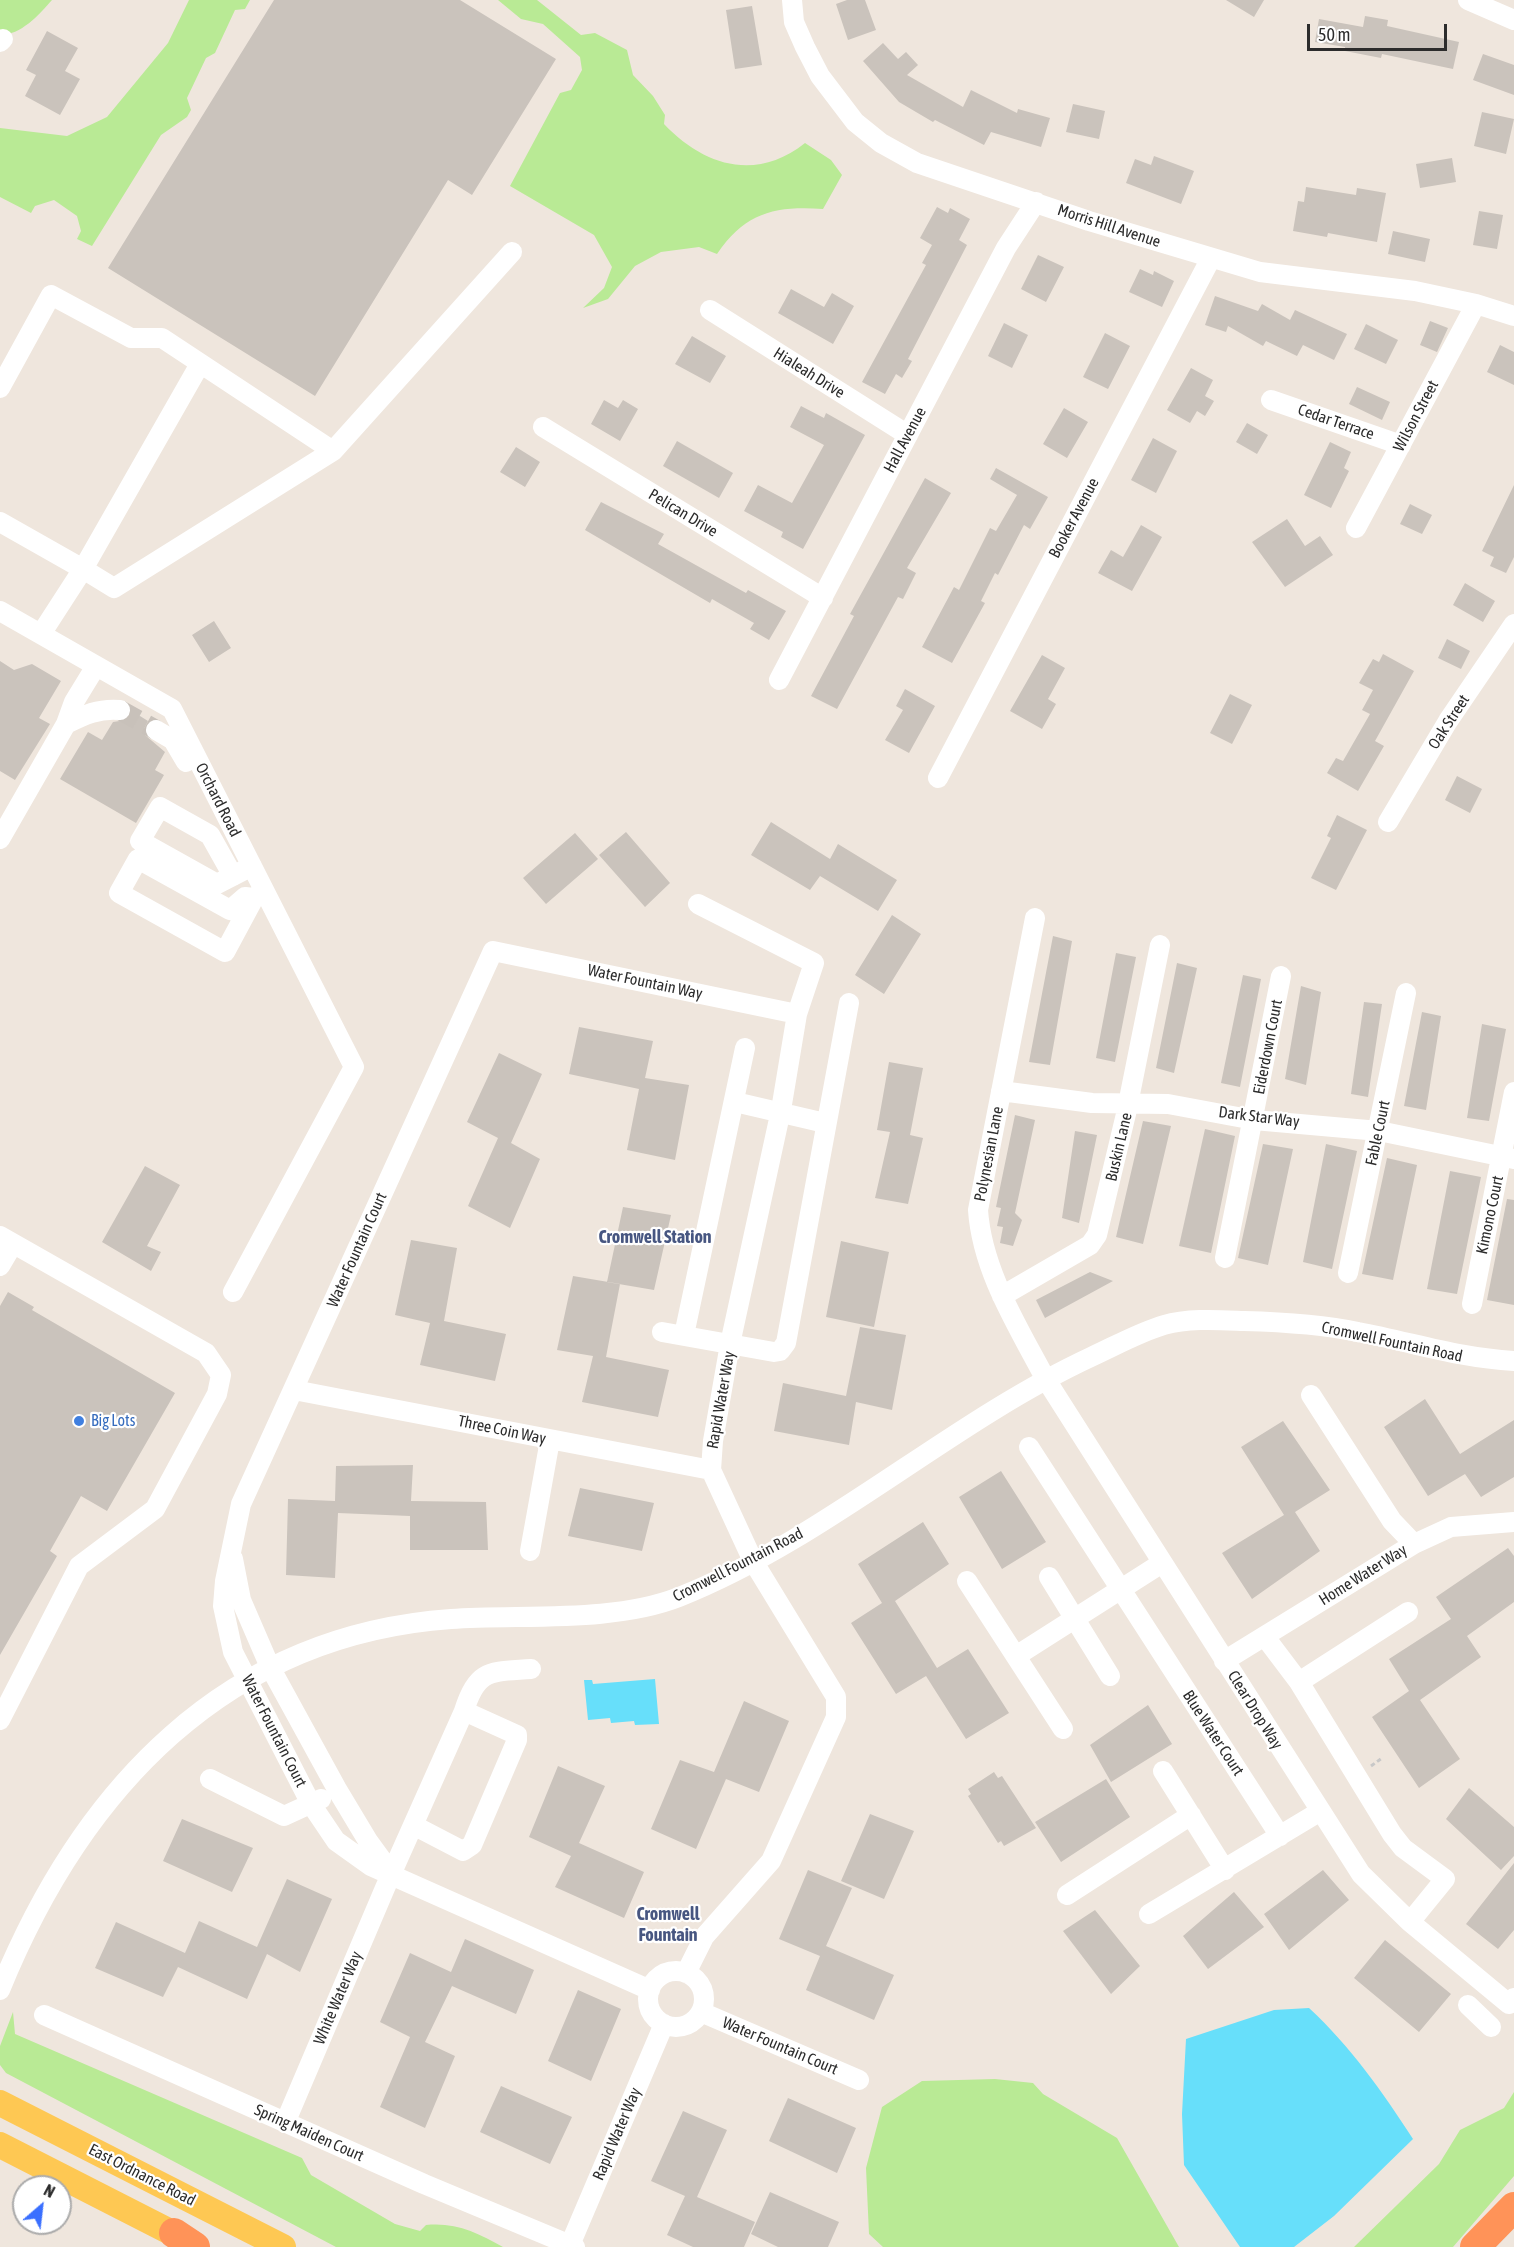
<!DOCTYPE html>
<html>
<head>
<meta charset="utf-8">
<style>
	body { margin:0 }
	#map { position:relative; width:1514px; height:2247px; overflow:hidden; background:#efe6dd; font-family:"Asap Condensed",sans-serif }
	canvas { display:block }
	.north { position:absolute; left:12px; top:2175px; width:60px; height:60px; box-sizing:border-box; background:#fff; border:2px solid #ababab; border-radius:50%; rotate:28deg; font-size:16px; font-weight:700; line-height:24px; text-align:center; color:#2c2c2c }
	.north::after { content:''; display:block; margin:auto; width:21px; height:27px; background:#3a6fff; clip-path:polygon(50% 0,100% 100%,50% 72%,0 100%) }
	.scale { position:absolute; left:1307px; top:24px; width:140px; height:27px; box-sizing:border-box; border:3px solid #2c2c2c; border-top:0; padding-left:8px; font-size:18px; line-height:21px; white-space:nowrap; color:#2c2c2c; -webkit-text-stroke:4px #fff; paint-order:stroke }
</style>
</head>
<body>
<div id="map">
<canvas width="1514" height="2247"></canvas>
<div class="north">N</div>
<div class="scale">50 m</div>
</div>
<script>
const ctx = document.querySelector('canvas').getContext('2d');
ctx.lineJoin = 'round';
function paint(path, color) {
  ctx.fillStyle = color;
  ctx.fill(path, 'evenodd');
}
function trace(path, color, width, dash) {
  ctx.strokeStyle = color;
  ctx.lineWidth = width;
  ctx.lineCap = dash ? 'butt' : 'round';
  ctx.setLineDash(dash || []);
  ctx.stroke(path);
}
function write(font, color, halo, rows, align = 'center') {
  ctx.font = font + ' "Asap Condensed",sans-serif';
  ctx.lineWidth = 4.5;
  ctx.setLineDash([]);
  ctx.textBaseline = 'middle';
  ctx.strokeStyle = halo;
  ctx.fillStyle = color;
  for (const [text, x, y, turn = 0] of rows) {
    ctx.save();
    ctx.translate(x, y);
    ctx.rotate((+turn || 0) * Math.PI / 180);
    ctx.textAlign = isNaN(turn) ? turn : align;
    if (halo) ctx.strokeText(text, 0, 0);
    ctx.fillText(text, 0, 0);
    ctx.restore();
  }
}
paint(new Path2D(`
	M0 0H52C39 15 21 35 0 35Z
	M189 0H250L245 9 235 10 215 53 206 58 187 98 191 110 187 117 161 135 92 246 77 239 81 231 77 216 54 200 35 206 31 213 0 197V128L67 136 107 117 168 43Z
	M498 0H537L581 35 595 33 627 50 633 75 653 96 665 115 664 124C704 166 756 182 805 143L831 160 842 175 823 209C775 206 746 212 717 254L699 247 661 252 635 266 608 299 583 308 604 288 612 267 594 235 510 186 560 93 571 90 582 70 580 57 543 24 521 19Z
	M13 2012 15 2034 302 2158 311 2175 395 2224 420 2231 426 2225C456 2222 478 2233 503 2247H336L6 2073 0 2065V2046Z
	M995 2079 1033 2083 1043 2094 1117 2138 1179 2247H883L869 2234 866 2168 882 2107 922 2081Z
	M1514 2092V2176L1453 2247H1354L1439 2164 1460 2130 1504 2108Z`), '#b9ea95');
paint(new Path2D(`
	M655 1679 659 1724 635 1725 634 1721 611 1723 610 1718 588 1720 584 1680H592L593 1684Z
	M1309 2008C1351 2047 1382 2091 1413 2139L1334 2216 1294 2247H1240L1184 2165 1182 2114 1186 2039 1274 2010Z`), '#67dffa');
paint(new Path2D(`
	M274 0H460L556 59 472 195 448 180 315 396 108 268Z
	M847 0H865L876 30 848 40 836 4Z
	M1226 0H1264L1254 17Z
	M752 6 762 65 735 69 726 10Z
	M1365 16 1388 20 1387 26 1459 42 1453 69 1382 54 1381 58 1345 51V47L1315 42 1319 19 1363 27Z
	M47 31 78 48 65 71 80 79 60 115 25 96 36 75 26 70Z
	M883 43 898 59 906 52 918 65 907 75 963 107 971 90 1017 113 1018 109 1050 118 1041 147 991 132 984 145 935 120 933 122 899 102 863 61Z
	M1483 54 1514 65V95L1473 80Z
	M1073 104 1105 111 1099 139 1066 132Z
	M1482 112 1514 119 1506 154 1474 146Z
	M1154 156 1194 171 1181 204 1126 183 1135 159 1151 165Z
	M1452 158 1456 182 1420 188 1416 164Z
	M1306 187 1356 195 1357 188 1386 193 1377 242 1328 233 1327 237 1293 231 1298 201 1304 202Z
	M937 207 948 213 950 208 970 219 959 240 967 245 908 359 912 361 902 378 896 374 885 394 862 382 926 265 922 263 932 245 920 238Z
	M1479 211 1503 215 1497 249 1473 245Z
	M1393 231 1430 239 1425 262 1388 254Z
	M1038 255 1064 267 1046 302 1021 289Z
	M1140 269 1153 275 1154 271 1174 281 1162 307 1129 292Z
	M791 289 824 307 832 293 854 306 833 344 778 313Z
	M1215 296 1258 311 1262 304 1290 320 1295 310 1347 334 1334 360 1303 345 1297 356 1266 341 1263 346 1228 326 1226 332 1205 325Z
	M1430 321 1448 328 1437 352 1420 345Z
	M1004 323 1028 335 1012 368 988 356Z
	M1366 324 1398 340 1386 364 1354 349Z
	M1105 333 1130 346 1108 389 1083 377Z
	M692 336 726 356 710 383 675 364Z
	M1500 345 1514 352V385L1487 372Z
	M1191 368 1213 380 1205 396 1214 401 1205 416 1197 411 1190 423 1167 410Z
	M1357 387 1390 402 1382 420 1349 404Z
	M604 400 618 408 623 400 638 409 620 441 591 424Z
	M801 406 824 418 826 413 865 435 803 549 781 537 783 532 744 511 758 485 792 503 824 445 790 427Z
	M1064 408 1088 422 1067 458 1043 444Z
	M1247 423 1268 435 1257 454 1236 442Z
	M1153 438 1177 451 1156 493 1131 480Z
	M677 441 733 473 719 498 663 466Z
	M1330 442 1351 452 1344 468 1349 471 1331 508 1304 495Z
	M516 447 540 462 525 487 500 472Z
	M996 468 1048 497 1030 529 1024 525 998 575 995 573 981 601 985 603 952 663 922 647 954 587 959 590 990 528 996 531 1017 495 990 479Z
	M925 478 951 493 907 568 916 573 903 599 898 597 837 709 811 696 854 616 850 614Z
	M1514 485V557L1506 573 1490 566 1494 557 1482 551Z
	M601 502 664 534 658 544 746 593 748 590 786 611 769 640 750 629 754 623 712 599 710 603 585 530Z
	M1410 504 1432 515 1422 534 1400 524Z
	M1287 519 1305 546 1320 536 1333 555 1285 587 1252 542Z
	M1141 525 1162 537 1132 591 1098 573 1111 550 1123 557Z
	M1465 583 1495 601 1483 622 1453 605Z
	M214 621 231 648 209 662 192 635Z
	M1447 639 1470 651 1461 669 1438 658Z
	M1383 654 1414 671 1375 741 1384 746 1358 791 1327 773 1336 758 1343 761 1370 714 1362 710 1373 690 1359 683 1373 659 1379 662Z
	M1042 655 1065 668 1048 699 1056 704 1042 729 1010 711Z
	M0 661 14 670 32 664 61 681 39 718 50 724 15 780 0 771Z
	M905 689 935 706 909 753 885 740 903 710 896 706Z
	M1230 694 1252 705 1232 744 1210 733Z
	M132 711 148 721 144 729 145 735 165 752 155 770 164 775 136 823 60 779 88 732 102 740 113 722 126 720Z
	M1457 776 1482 789 1470 813 1445 800Z
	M1337 815 1367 830 1336 890 1311 878 1331 838 1327 836Z
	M771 822 830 859 838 844 897 880 878 911 820 876 810 890 751 855Z
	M626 832 670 883 645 907 599 855Z
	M575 833 598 859 546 904 523 878Z
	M892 915 921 934 884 994 855 975Z
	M1053 936 1072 941 1050 1065 1029 1062Z
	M1116 953 1136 957 1115 1062 1096 1058Z
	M1177 963 1197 968 1174 1073 1156 1068Z
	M1243 975 1261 979 1240 1087 1221 1083Z
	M1301 986 1321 992 1306 1085 1285 1079Z
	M1364 1002 1382 1004 1368 1097 1351 1094Z
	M1422 1012 1441 1016 1426 1110 1404 1106Z
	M1482 1024 1506 1029 1489 1121 1467 1118Z
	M579 1027 653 1041 645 1078 689 1085 675 1160 627 1150 639 1089 569 1074Z
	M499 1053 542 1074 511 1143 540 1159 510 1228 468 1206 498 1138 467 1122Z
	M889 1062 923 1068 910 1135 923 1138 908 1204 875 1198 890 1132 877 1130Z
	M1015 1115 1035 1120 1015 1213 1022 1220 1013 1246 1000 1243 1003 1227 997 1226 1001 1208 996 1207Z
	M1143 1121 1171 1126 1143 1244 1116 1237Z
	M1205 1129 1235 1136 1211 1253 1179 1246Z
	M1075 1131 1097 1135 1079 1223 1062 1218Z
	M1263 1144 1293 1149 1268 1265 1238 1258Z
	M1326 1144 1357 1151 1332 1269 1303 1262Z
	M1387 1158 1417 1165 1393 1280 1362 1274Z
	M145 1166 180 1185 147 1246 161 1252 151 1271 102 1242Z
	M1450 1171 1481 1177 1457 1294 1427 1289Z
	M1507 1199 1514 1200V1305L1487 1300Z
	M623 1207 671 1215 654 1290 607 1282Z
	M411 1240 457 1248 444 1321 506 1334 495 1381 420 1365 430 1323 395 1315Z
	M841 1241 889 1252 874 1327 826 1317Z
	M1090 1272 1113 1281 1045 1318 1036 1300Z
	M573 1276 620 1284 606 1357 669 1370 658 1417 582 1402 593 1356 557 1350Z
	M8 1292 34 1307 32 1310 175 1393 107 1511 81 1496 50 1551 57 1556 0 1655V1306Z
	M860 1327 906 1335 892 1410 856 1402 849 1445 774 1431 783 1383 846 1396Z
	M1425 1399 1460 1454 1514 1420V1477L1481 1497 1465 1474 1428 1496 1384 1427Z
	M1283 1421 1330 1490 1295 1512 1320 1551 1252 1599 1222 1553 1284 1515 1241 1447Z
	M413 1465 411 1501 486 1502 488 1550H410V1516L338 1513 335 1578 286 1575 288 1499 335 1501 336 1466Z
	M1001 1471 1046 1542 1002 1569 959 1497Z
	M580 1488 654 1503 642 1551 568 1536Z
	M923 1522 949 1564 895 1601 937 1668 968 1649 1009 1713 966 1739 926 1676 896 1694 851 1623 882 1603 858 1564Z
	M1508 1548 1514 1556V1602L1467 1636 1481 1657 1420 1700 1460 1759 1419 1788 1372 1717 1409 1691 1389 1659 1451 1619 1436 1597Z
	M744 1701 789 1721 759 1792 726 1779 696 1849 651 1829 680 1760 714 1772Z
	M1148 1705 1172 1744 1111 1782 1090 1745Z
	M558 1766 605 1786 579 1843 644 1872 624 1918 555 1887 571 1856 529 1837Z
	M994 1772 998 1778 1002 1776 1036 1828 1004 1846 1001 1841 998 1843 968 1796 971 1794 968 1789Z
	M1106 1779 1130 1817 1061 1862 1035 1822Z
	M1469 1788 1514 1827V1856L1501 1870 1446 1819Z
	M870 1814 914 1831 884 1899 841 1881Z
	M182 1819 253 1848 232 1892 163 1861Z
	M1514 1863V1930L1498 1949 1466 1924Z
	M808 1870 852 1888 826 1946 894 1975 874 2020 806 1990 820 1956 779 1939Z
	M1323 1870 1349 1900 1289 1950 1264 1914Z
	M287 1879 332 1899 300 1972 267 1954 247 1999 178 1967 163 1997 95 1968 116 1922 185 1953 199 1921 257 1947Z
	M1234 1892 1264 1927 1208 1969 1183 1936Z
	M1095 1910 1140 1966 1111 1994 1063 1931Z
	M465 1939 534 1970 516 2014 452 1986 425 2042 455 2056 425 2128 380 2107 410 2037 380 2022 410 1953 451 1972Z
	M1385 1940 1451 1994 1419 2032 1354 1978Z
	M578 1990 621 2009 591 2081 548 2061Z
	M501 2086 572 2117 550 2164 480 2132Z
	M788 2098 856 2128 837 2173 769 2141Z
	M683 2111 727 2130 697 2197 755 2222 744 2247H693L667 2235 685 2196 651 2181Z
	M770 2192 839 2222 828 2247H778L751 2234Z`), '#cac3bc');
trace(new Path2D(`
	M120 710 156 730`), '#c8c1ba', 20, [20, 10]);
trace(new Path2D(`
	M1371 1766 1382 1758`), '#c8c8c8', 3, [4.5, 3]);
trace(new Path2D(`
	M792 0 794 22 805 47 820 76 855 122 881 143 917 163 1089 221 1260 272 1415 291 1476 304 1514 316
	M1468 0 1514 20
	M0 42 3 39
	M710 310 908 435
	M0 388 51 295 131 338H162L333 451 114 588 83 569 41 634
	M1271 400 1401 445
	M543 427 823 598
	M333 451 512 252
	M0 522 83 569 200 364
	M1356 528 1476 304
	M0 611 172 709 354 1067 233 1292
	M779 680 1006 248 1036 202
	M66 724C84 715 99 708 120 710
	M156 730 173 740 186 762
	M938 778 1211 258
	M1388 822 1448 721 1514 624
	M0 839 66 724 74 702 96 666
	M233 876 210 835 160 807 140 841 217 884 252 866
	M254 898 225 952 119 893 138 859 230 910 245 897 254 898 264 891
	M1035 918 978 1210C982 1270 1017 1325 1045 1378L1361 1874 1410 1922 1509 2004 1514 1998
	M1001 1091 1092 1103 1168 1104 1254 1120 1379 1131 1514 1159
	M735 1102 825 1123
	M0 1236 206 1353 221 1375 217 1394 155 1509 79 1566 0 1720
	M1225 1258 1281 976
	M0 1266 13 1244
	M1348 1273 1406 993
	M1002 1296 1090 1245 1097 1235 1126 1114 1160 945
	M1472 1304 1514 1092
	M662 1332 774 1352 780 1351 786 1343 849 1003
	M684 1335 745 1048
	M294 1390 711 1470
	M1311 1395 1392 1521 1414 1544
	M1029 1447 1280 1836
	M530 1551 550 1440
	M233 1559 241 1600 270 1667 338 1791 368 1841 392 1874
	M1049 1577 1110 1676
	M967 1581 1063 1729
	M1265 1637 1299 1682 1392 1834 1403 1848 1445 1879 1410 1922
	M1016 1656 1162 1563
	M1224 1661 1414 1544 1451 1527 1514 1522
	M1299 1682 1408 1612
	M1163 1771 1225 1870
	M210 1779 284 1816 321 1799
	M413 1825 463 1851 472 1845 517 1740V1735L464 1711
	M1067 1895 1191 1815
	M1149 1914 1319 1812
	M648 1999a28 28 0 1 1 56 0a28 28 0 1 1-56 0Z
	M686 1973 704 1937 771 1861 836 1717V1697L753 1561 711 1470 713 1441 730 1344 781 1110 797 1014 814 963 698 904
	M0 1990C82 1789 225 1635 451 1619 522 1614 613 1623 679 1597 825 1539 949 1423 1091 1357 1115 1346 1140 1332 1164 1325 1189 1318 1218 1320 1244 1321 1282 1322 1320 1324 1358 1332 1412 1342 1458 1358 1514 1361
	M650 1990 371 1866 336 1841 311 1804 233 1652 223 1606 225 1581 241 1504 493 951 797 1014
	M1468 2005 1491 2027
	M701 2012 859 2080
	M44 2015 424 2184 575 2247
	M285 2123 385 1888 464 1711C477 1668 491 1672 531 1669
	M570 2245 664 2024`), '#fff', 20);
trace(new Path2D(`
	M0 2103 283 2247
	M0 2145 192 2243`), '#fec853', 26);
trace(new Path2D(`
	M174 2233 195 2247
	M1475 2247 1514 2207`), '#ff9358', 30);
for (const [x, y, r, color] of [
	[79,1421,6,"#3f7fe0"]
]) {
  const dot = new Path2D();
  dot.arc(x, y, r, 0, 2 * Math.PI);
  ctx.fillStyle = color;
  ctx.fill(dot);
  trace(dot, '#fff', 2);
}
write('16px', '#2c2c2c', '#fff', [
	["Morris Hill Avenue",1109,226,18],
	["Hialeah Drive",809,373,32],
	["Wilson Street",1416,416,-62],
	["Cedar Terrace",1336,422,19],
	["Hall Avenue",905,440,-62],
	["Pelican Drive",683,513,31],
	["Booker Avenue",1074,518,-62],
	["Oak Street",1449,722,-57],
	["Orchard Road",218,800,63],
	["Water Fountain Way",645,982,12],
	["Eiderdown Court",1268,1047,-79],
	["Dark Star Way",1259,1117,7],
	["Fable Court",1378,1133,-78],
	["Buskin Lane",1119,1147,-77],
	["Polynesian Lane",989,1154,-79],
	["Kimono Court",1490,1215,-78],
	["Water Fountain Court",357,1250,-66],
	["Cromwell Fountain Road",1392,1342,12],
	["Rapid Water Way",721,1400,-80],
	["Three Coin Way",502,1430,12],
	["Cromwell Fountain Road",738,1565,-27],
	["Home Water Way",1363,1575,-32],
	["Clear Drop Way",1255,1710,58],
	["Water Fountain Court",274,1731,63],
	["Blue Water Court",1213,1733,57],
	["White Water Way",338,1998,-67],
	["Water Fountain Court",780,2046,23],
	["Spring Maiden Court",309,2133,24],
	["Rapid Water Way",617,2134,-67],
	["East Ordnance Road",142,2175,27]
]);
write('16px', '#366cbe', '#fff', [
	["Big Lots",91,1421]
], 'left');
write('bold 18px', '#475681', '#fff', [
	["Cromwell Station",655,1237],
	["Cromwell",668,1914],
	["Fountain",668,1935]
]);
</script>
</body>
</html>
